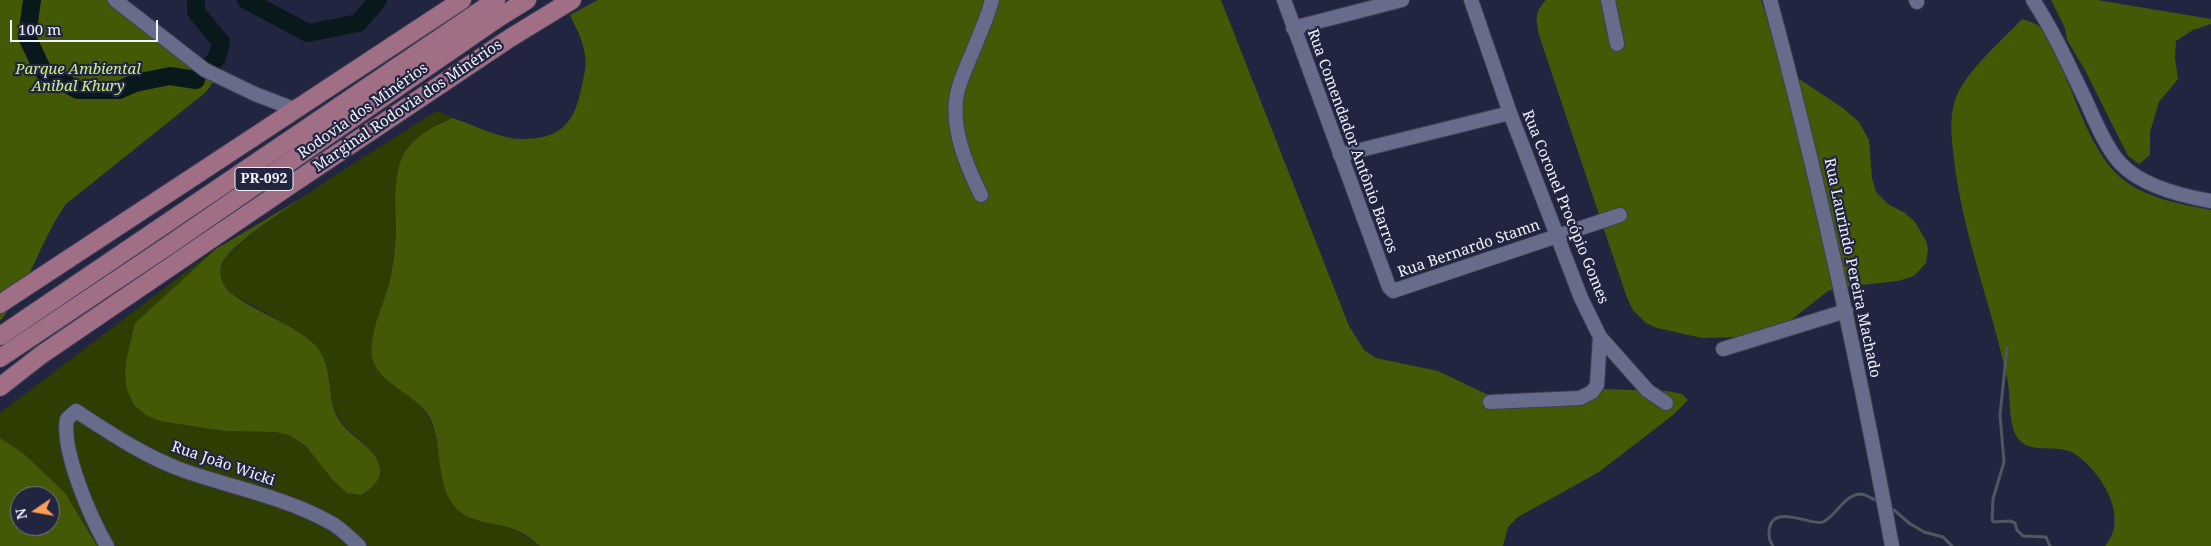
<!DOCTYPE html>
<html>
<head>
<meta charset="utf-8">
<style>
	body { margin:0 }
	#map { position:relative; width:2211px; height:546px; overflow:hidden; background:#222540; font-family:"Noto Serif",serif }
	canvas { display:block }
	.north { position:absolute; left:10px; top:486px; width:50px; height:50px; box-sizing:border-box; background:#222540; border:1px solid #74778c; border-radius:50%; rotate:258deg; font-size:14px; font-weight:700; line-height:20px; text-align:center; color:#f0f2fd }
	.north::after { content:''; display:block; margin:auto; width:18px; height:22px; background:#fc9d53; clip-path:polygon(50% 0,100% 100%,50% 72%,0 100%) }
	.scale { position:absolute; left:10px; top:20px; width:148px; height:22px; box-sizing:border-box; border:2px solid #f0f2fd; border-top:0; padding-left:6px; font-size:15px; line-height:18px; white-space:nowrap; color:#f0f2fd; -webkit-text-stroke:4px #222540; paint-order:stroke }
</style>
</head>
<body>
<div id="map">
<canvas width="2211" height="546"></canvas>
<div class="north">N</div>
<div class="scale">100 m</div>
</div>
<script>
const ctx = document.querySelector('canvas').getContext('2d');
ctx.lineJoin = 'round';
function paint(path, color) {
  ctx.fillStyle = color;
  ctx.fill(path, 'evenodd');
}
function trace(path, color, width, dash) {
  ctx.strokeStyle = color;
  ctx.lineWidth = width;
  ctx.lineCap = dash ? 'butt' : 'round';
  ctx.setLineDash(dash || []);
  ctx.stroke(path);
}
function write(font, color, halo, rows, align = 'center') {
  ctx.font = font + ' "Noto Serif",serif';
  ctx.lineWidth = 4.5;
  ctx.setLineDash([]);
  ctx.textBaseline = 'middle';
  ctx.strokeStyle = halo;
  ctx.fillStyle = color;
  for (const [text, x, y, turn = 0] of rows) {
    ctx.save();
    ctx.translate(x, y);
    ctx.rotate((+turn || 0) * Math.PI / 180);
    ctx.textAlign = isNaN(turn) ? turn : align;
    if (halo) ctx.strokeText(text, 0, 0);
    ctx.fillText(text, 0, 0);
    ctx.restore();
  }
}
paint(new Path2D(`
	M437 111 453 118 436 125 396 237 390 282 371 343 377 369 389 381 417 402 427 414 434 429 447 491 455 507 470 518 515 529 540 546H97L65 493 24 454 0 438V413L216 249 135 323 225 431 275 432 289 435 306 446 347 493 361 495C370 488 381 482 380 469 378 449 353 437 342 423 324 400 336 368 315 346 304 333 268 314 252 305 245 301 235 297 229 291 223 285 220 276 221 267 224 241 406 131 437 111Z`), '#2e3d01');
paint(new Path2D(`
	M0 0H112L214 81 205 93 191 104 66 204C40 241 29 287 0 321Z
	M598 0H1221L1349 326 1364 350 1376 358 1438 371 1501 401 1601 389 1667 391 1682 394 1688 400 1673 415 1599 472 1518 517 1508 527 1503 546H540C533 540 524 533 514 529 495 522 470 524 455 507 433 481 445 440 427 413 413 394 376 381 372 357 369 331 384 305 390 280 393 265 395 250 396 235 397 210 391 175 405 152 417 134 434 126 453 118 474 125 500 139 522 139 562 139 575 122 582 85 584 75 587 65 585 55 583 40 576 28 570 15Z
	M1546 0H1761L1784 69 1843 108 1859 122 1869 140 1872 178 1876 192 1888 204 1905 213 1915 222 1926 241 1928 249 1926 263 1914 276 1898 281 1844 287 1828 291 1791 320 1769 330 1740 337 1702 338 1657 328 1646 323 1633 310 1626 295 1539 35C1536 18 1534 13 1546 0Z
	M2051 0H2097L2211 19V24L2193 30 2176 41 2175 58 2178 79 2159 102 2150 132V155L2139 164 2128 156 2085 70 2067 40 2065 28Z
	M2022 19C2028 21 2035 23 2040 27 2054 41 2058 60 2066 78 2080 110 2092 150 2118 175 2142 198 2181 204 2211 210V546H2105C2131 518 2100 469 2073 453 2056 443 2029 456 2017 437 2008 424 2011 394 2007 378 1992 308 1965 240 1955 168 1953 148 1949 128 1953 108 1958 77 2001 42 2022 19Z
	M305 196C288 208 226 247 221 266 219 275 223 287 231 293 256 313 291 322 315 345 336 367 324 400 341 423 352 438 378 449 380 469 381 482 370 489 361 495L347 493 332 479 306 446 289 435 275 432 225 431 160 421 146 415 134 405 127 390 125 374 127 357 135 323 216 249Z
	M0 438 24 454 65 493 97 546H0ZM20 496H50V526H20Z`), '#445906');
trace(new Path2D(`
	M2007 348 2000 415 2004 462 1993 499 1992 520 1994 522 2010 521 2015 523 2017 530 2023 536 2046 537 2050 546
	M1894 510 1909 523 1924 532 1943 537 1952 546
	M1773 546C1771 543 1769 539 1769 535 1768 499 1812 527 1823 522 1836 516 1844 495 1860 494 1867 494 1872 500 1879 501`), '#4e595f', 3);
trace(new Path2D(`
	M32 0 27 37 43 71 78 90H119L135 83 170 76 196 80
	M196 0V12L221 42 217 58 210 65
	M246 0 308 33 358 23 378 0`), '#09181b', 18);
const minor = new Path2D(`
	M115 0 205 70 255 94 294 109
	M1284 0 1389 287 1393 291 1620 215
	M1471 0 1510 113 1581 298 1600 337 1648 391 1666 403
	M1608 0 1617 44
	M1770 0C1819 180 1858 362 1892 546
	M1916 0 1917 2
	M2033 0C2054 32 2069 66 2086 101 2094 119 2107 150 2121 164 2142 186 2182 196 2211 201
	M1293 28 1402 0
	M1340 155 1510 113
	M981 195C965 163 947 120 960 83 970 55 984 29 992 0
	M1723 349 1846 311
	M1490 402 1580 398 1592 392 1597 385 1600 337
	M107 546C91 519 61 450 67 419L76 411C110 433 144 456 182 470 233 488 286 497 333 524 343 530 351 539 359 546`);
const major = new Path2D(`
	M0 304 462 0
	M0 336 496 0
	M0 358 172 243 498 18 527 0
	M0 387 41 355 289 186 510 38 572 0`);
trace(minor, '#3e3f55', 16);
trace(major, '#3e3f55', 20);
trace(minor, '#686c8b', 14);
trace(major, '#a06e85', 18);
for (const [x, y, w] of [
	[264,179,58]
]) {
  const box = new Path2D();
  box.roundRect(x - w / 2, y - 11.5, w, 23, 4);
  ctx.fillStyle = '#222540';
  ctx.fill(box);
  trace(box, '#f0f2fd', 1);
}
write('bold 14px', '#f0f2fd', null, [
	["PR-092",264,179]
]);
write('italic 15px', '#ccef89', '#222540', [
	["Parque Ambiental",78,70],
	["Anibal Khury",78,87]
]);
write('15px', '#f0f2fd', '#222540', [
	["Marginal Rodovia dos Minérios",408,106,-34],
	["Rodovia dos Minérios",363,111,-35],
	["Rua Comendador Antônio Barros",1352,141,70],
	["Rua Coronel Procópio Gomes",1565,207,68],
	["Rua Bernardo Stamn",1469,249,-19],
	["Rua Laurindo Pereira Machado",1852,268,78],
	["Rua João Wicki",223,464,19]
]);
</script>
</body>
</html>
